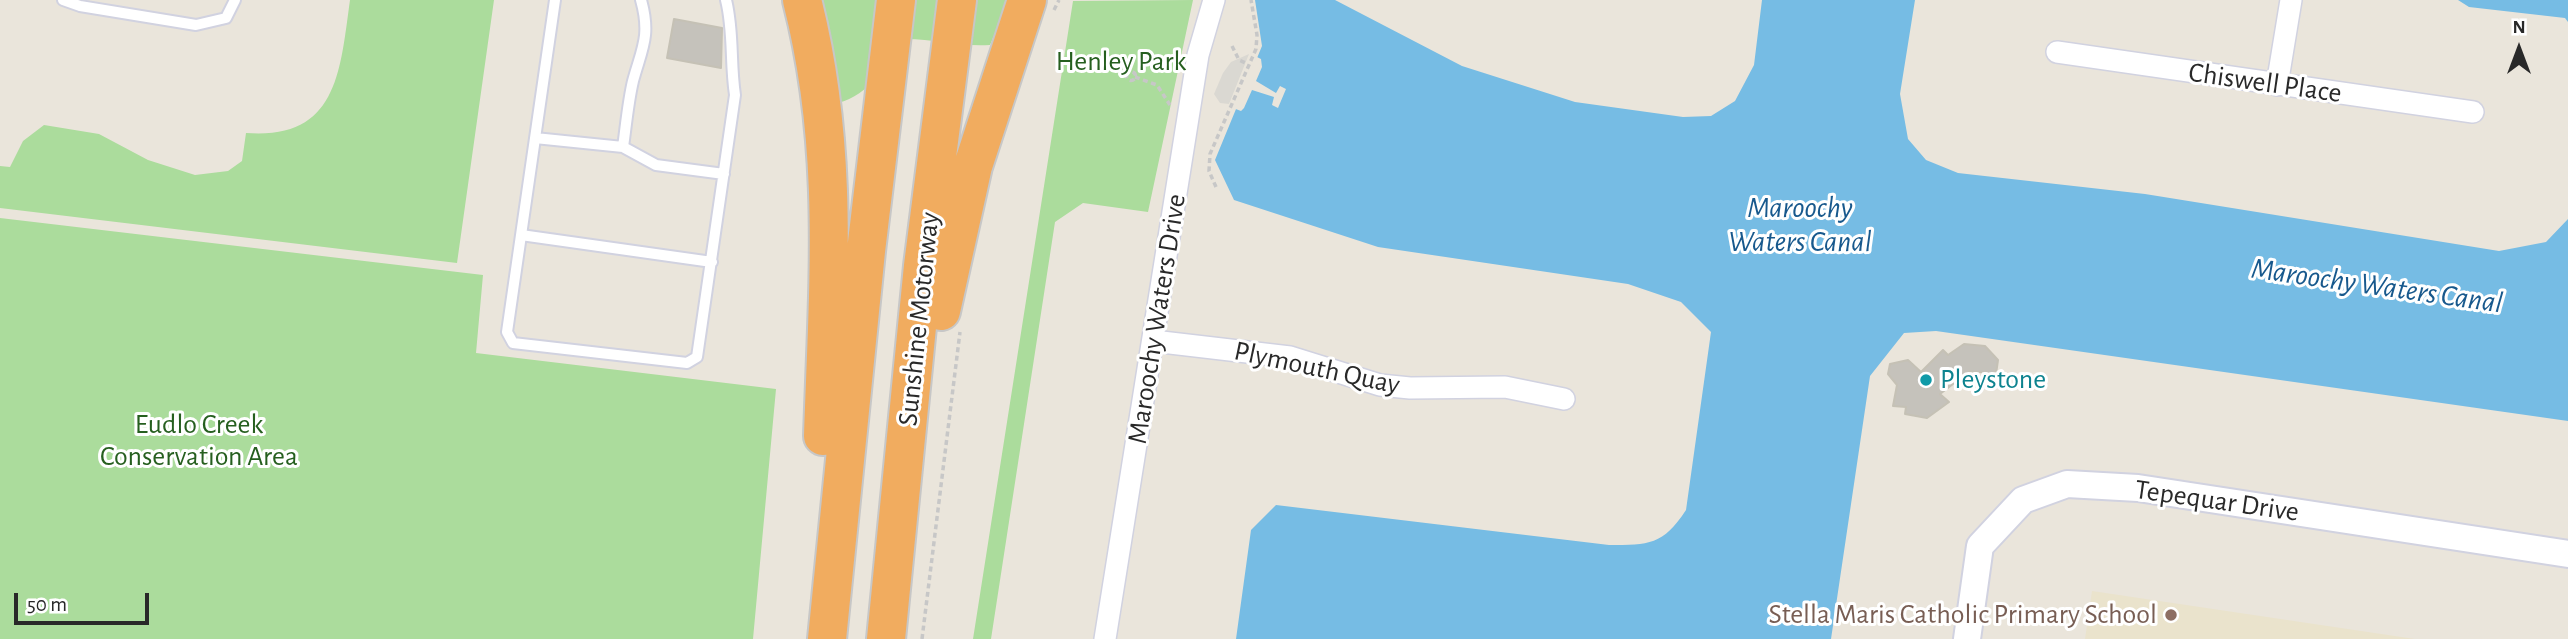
<!DOCTYPE html>
<html>
<head>
<meta charset="utf-8">
<style>
	body { margin:0 }
	#map { position:relative; width:2568px; height:639px; overflow:hidden; background:#eae5db; font-family:"Alegreya Sans",sans-serif }
	canvas { display:block }
	.north { position:absolute; left:2484px; top:14px; width:70px; height:70px; -webkit-text-stroke:5px #fff; paint-order:stroke; rotate:0deg; font-size:19px; font-weight:700; line-height:28px; text-align:center; color:#292929 }
	.north::after { content:''; display:block; margin:auto; width:24px; height:32px; background:#292929; clip-path:polygon(50% 0,100% 100%,50% 72%,0 100%) }
	.scale { position:absolute; left:14px; top:593px; width:135px; height:32px; box-sizing:border-box; border:4px solid #292929; border-top:0; padding-left:9px; font-size:21px; line-height:24px; white-space:nowrap; color:#292929; -webkit-text-stroke:5px #fff; paint-order:stroke }
</style>
</head>
<body>
<div id="map">
<canvas width="2568" height="639"></canvas>
<div class="north">N</div>
<div class="scale">50 m</div>
</div>
<script>
const ctx = document.querySelector('canvas').getContext('2d');
ctx.lineJoin = 'round';
function paint(path, color) {
  ctx.fillStyle = color;
  ctx.fill(path, 'evenodd');
}
function trace(path, color, width, dash) {
  ctx.strokeStyle = color;
  ctx.lineWidth = width;
  ctx.lineCap = dash ? 'butt' : 'round';
  ctx.setLineDash(dash || []);
  ctx.stroke(path);
}
function write(font, color, halo, rows, align = 'center') {
  ctx.font = font + ' "Alegreya Sans",sans-serif';
  ctx.lineWidth = 6;
  ctx.setLineDash([]);
  ctx.textBaseline = 'middle';
  ctx.strokeStyle = halo;
  ctx.fillStyle = color;
  for (const [text, x, y, turn = 0] of rows) {
    ctx.save();
    ctx.translate(x, y);
    ctx.rotate((+turn || 0) * Math.PI / 180);
    ctx.textAlign = isNaN(turn) ? turn : align;
    if (halo) ctx.strokeText(text, 0, 0);
    ctx.fillText(text, 0, 0);
    ctx.restore();
  }
}
paint(new Path2D(`
	M2092 591 2415 639H2085Z`), '#eae3cc');
paint(new Path2D(`
	M350 0H494L457 263 0 208V166L10 167 23 141 44 125 99 134 148 160 195 175 228 171 242 161 246 133C338 140 340 71 350 0Z
	M812 0H1009L990 45C961 47 934 39 906 39 886 64 870 95 838 103Z
	M1193 0 1148 212 1083 203 1055 222 991 639H973L1073 1Z
	M0 218 483 275 476 353 776 389 753 639H0Z`), '#abdc9c');
paint(new Path2D(`
	M1249 54 1229 104 1220 103 1214 94 1223 73 1231 62Z`), '#dad8d2');
paint(new Path2D(`
	M1255 0H1335L1462 66 1575 102 1683 117 1711 116 1735 101 1754 65 1762 0H1915L1900 94 1908 139 1926 160 1958 173 2145 194 2499 251 2546 242 2568 219V421L1936 331 1904 333 1870 376 1831 639H1236L1251 530 1276 505 1609 545C1649 545 1663 545 1686 510L1711 332 1681 302 1628 284 1378 247 1234 200 1215 160 1262 46Z
	M2458 0H2568V22L2565 18 2469 7Z`), '#76bce4');
paint(new Path2D(`
	M1255 56 1261 59 1262 67 1256 81 1276 93 1280 86 1286 89 1278 108 1272 105 1274 97 1252 90 1244 108 1241 111 1233 108Z`), '#eae5db');
const building = new Path2D(`
	M674 19 722 28 721 68 667 58Z
	M1964 344 1985 346 1998 360 1996 374 1970 371 1940 394 1949 402 1927 418 1905 414 1906 407 1893 406 1897 385 1888 374 1890 364 1908 360 1921 372 1943 350 1948 355Z`);
paint(building, '#c5c2bb');
trace(building, '#c5c1b5', 2);
const service = new Path2D(`
	M63 0 80 6 196 25 226 18 235 0
	M555 0 507 332 513 343 687 363 697 357 735 95C730 63 734 32 726 0
	M535 138 623 147 656 165 724 174
	M623 147C626 126 628 102 633 81 642 48 651 36 641 0
	M521 235 712 262`);
const minor = new Path2D(`
	M2057 52 2473 112
	M2277 85 2291 0
	M1153 341 1290 357 1380 385 1410 388 1505 387 1564 399
	M1105 639 1198 55 1214 0`);
const tertiary = new Path2D(`
	M1967 639 1980 546 2023 500 2067 484 2138 488 2568 554`);
const motorway = new Path2D(`
	M802 0C840 149 828 284 823 436
	M941 311 973 166 1027 0
	M827 639 866 251 896 0
	M886 639 923 266 957 0`);
trace(service, '#d1d2e0', 14);
trace(minor, '#d1d2e0', 24);
trace(tertiary, '#d1d2e0', 30);
trace(motorway, '#c7c7c7', 42);
trace(new Path2D(`
	M1054 10 1059 0
	M1232 46 1239 60 1248 64
	M1126.5 76a4.5 4.5 0 1 1 9 0a4.5 4.5 0 1 1-9 0Z
	M1135 77 1157 85 1170 105
	M1216 187 1209 171 1210 154 1256 49 1257 35 1251 0
	M922 639 960 332`), '#c7c7c7', 3.5, [5, 3.5]);
trace(service, '#fff', 10);
trace(minor, '#fff', 21);
trace(tertiary, '#fff', 26);
trace(motorway, '#f1ac5f', 38);
for (const [x, y, r, color] of [
	[1926,380,7,"#0f9aa8"],
	[2171,615,7,"#8d6e63"]
]) {
  const dot = new Path2D();
  dot.arc(x, y, r, 0, 2 * Math.PI);
  ctx.fillStyle = color;
  ctx.fill(dot);
  trace(dot, '#fff', 2.5);
}
write('28px', '#265f1f', '#fff', [
	["Henley Park",1121,62],
	["Eudlo Creek",199,425],
	["Conservation Area",199,457]
]);
write('28px', '#292929', '#fff', [
	["Chiswell Place",2265,83,8],
	["Sunshine Motorway",919,319,-84],
	["Maroochy Waters Drive",1157,319,-81],
	["Plymouth Quay",1317,368,12],
	["Tepequar Drive",2217,501,8]
]);
write('28px', '#0d838f', '#fff', [
	["Pleystone",1940,380]
], 'left');
write('28px', '#785e54', '#fff', [
	["Stella Maris Catholic Primary School",2157,615]
], 'right');
write('italic 30px', '#18598d', '#fff', [
	["Maroochy",1800,208],
	["Waters Canal",1800,242],
	["Maroochy Waters Canal",2377,286,8]
]);
</script>
</body>
</html>
